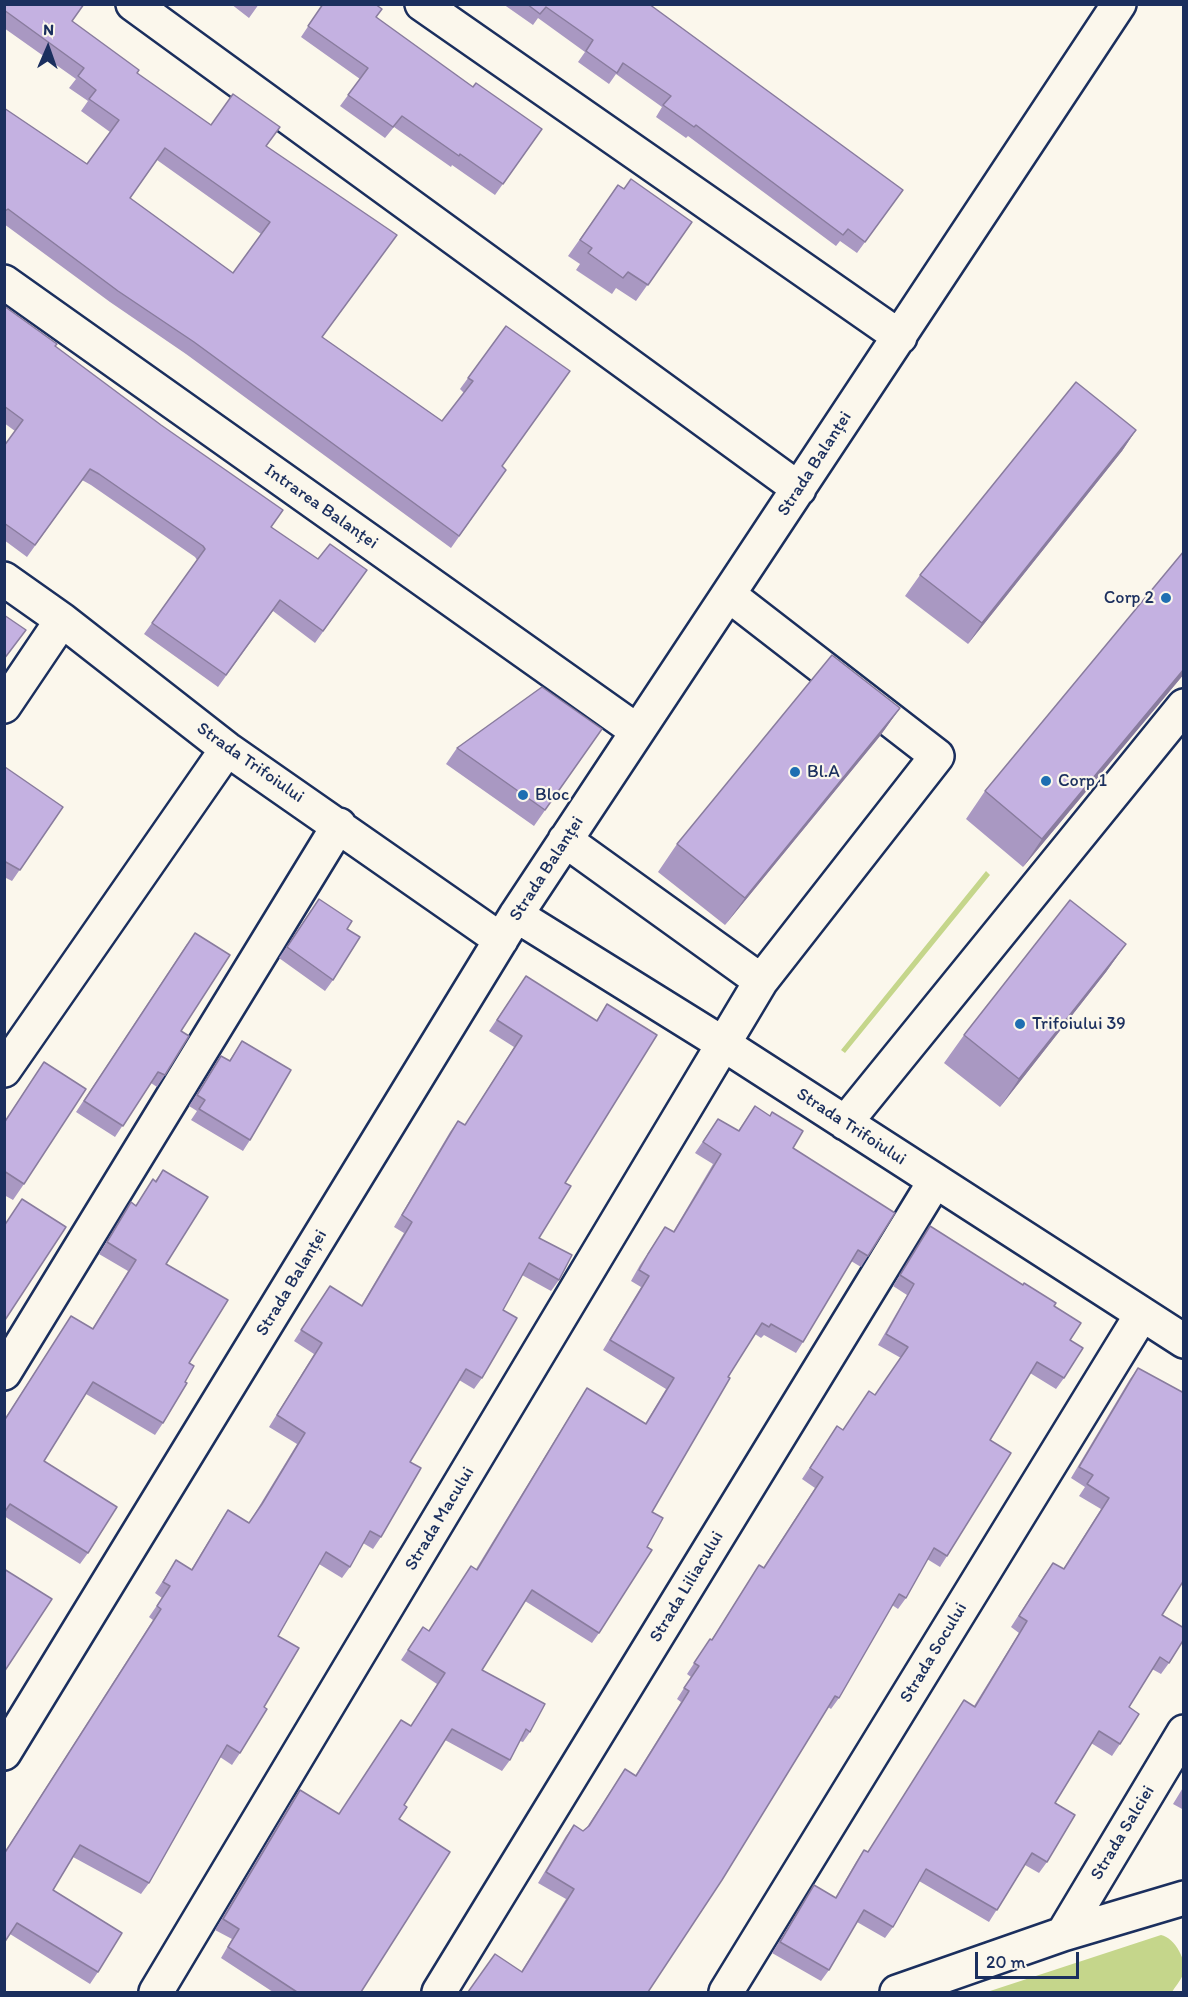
<!DOCTYPE html>
<html>
<head>
<meta charset="utf-8">
<style>
	body { margin:0 }
	#map { position:relative; width:1188px; height:1997px; overflow:hidden; background:#fbf7ec; font-family:Itim,sans-serif }
	canvas { display:block }
	.frame { position:absolute; inset:0; border:6px solid #1b2f5e; pointer-events:none }
	.north { position:absolute; left:18px; top:18px; width:60px; height:60px; -webkit-text-stroke:4px #fbf7ec; paint-order:stroke; rotate:2deg; font-size:16px; font-weight:700; line-height:24px; text-align:center; color:#1b2f5e }
	.north::after { content:''; display:block; margin:auto; width:21px; height:27px; background:#1b2f5e; clip-path:polygon(50% 0,100% 100%,50% 72%,0 100%) }
	.scale { position:absolute; left:975px; top:1952px; width:104px; height:27px; box-sizing:border-box; border:3px solid #1b2f5e; border-top:0; padding-left:8px; font-size:18px; line-height:21px; white-space:nowrap; color:#1b2f5e; -webkit-text-stroke:4px #fbf7ec; paint-order:stroke }
</style>
</head>
<body>
<div id="map">
<canvas width="1188" height="1997"></canvas>
<div class="frame"></div>
<div class="north">N</div>
<div class="scale">20 m</div>
</div>
<script>
const ctx = document.querySelector('canvas').getContext('2d');
ctx.lineJoin = 'round';
function paint(path, color) {
  ctx.fillStyle = color;
  ctx.fill(path, 'evenodd');
}
function trace(path, color, width, dash) {
  ctx.strokeStyle = color;
  ctx.lineWidth = width;
  ctx.lineCap = dash ? 'butt' : 'round';
  ctx.setLineDash(dash || []);
  ctx.stroke(path);
}
function write(font, color, halo, rows, align = 'center') {
  ctx.font = font + ' Itim,sans-serif';
  ctx.lineWidth = 4.5;
  ctx.setLineDash([]);
  ctx.textBaseline = 'middle';
  ctx.strokeStyle = halo;
  ctx.fillStyle = color;
  for (const [text, x, y, turn = 0] of rows) {
    ctx.save();
    ctx.translate(x, y);
    ctx.rotate((+turn || 0) * Math.PI / 180);
    ctx.textAlign = isNaN(turn) ? turn : align;
    if (halo) ctx.strokeText(text, 0, 0);
    ctx.fillText(text, 0, 0);
    ctx.restore();
  }
}
paint(new Path2D(`
	M986 871 990 875 845 1053 841 1050Z
	M1161 1935C1175 1938 1188 1961 1183 1975 1180 1981 1175 1987 1172 1992H987Z`), '#c5d68b');
const street = new Path2D(`
	M133 4 799 489
	M422 4 900 337
	M4 282 637 731
	M4 579 62 620 227 749 501 940
	M4 706 62 620
	M565 840 761 981
	M516 915 725 1045 1184 1341
	M4 1070 227 749
	M845 1123 1184 706
	M4 1373 339 825
	M4 1753 516 915 1119 4
	M1063 1934 1184 1732
	M156 1992 761 981 937 756 729 595
	M439 1992 935 1181
	M726 1992 1142 1314
	M897 1992 1063 1934 1184 1898`);
trace(street, '#1b2f5e', 38);
trace(street, '#fbf7ec', 33);
paint(new Path2D(`
	M4 4 72 21 137 73 211 125 266 146 322 337 442 421 464 393 460 389 506 326 502 467 506 470 451 548 186 354 110 302 4 224V108L87 164 110 132 81 111 88 101 69 88 76 79 4 28ZM157 160 261 234 233 273 130 198Z
	M231 4H259L249 18Z
	M323 4 376 17 473 87 542 129 495 195 452 165 451 167 394 127 385 138 340 106 360 79 301 37Z
	M503 4H649L903 190 857 253 840 241 836 246 688 136 686 138 656 117 662 107 616 74 609 84 578 62 585 52 538 18 533 25Z
	M618 185 692 222 636 301 616 288 612 294 576 270 580 264 568 256Z
	M4 306 55 346 271 527 318 559 367 570 315 643 273 611 218 687 144 634 197 560 195 557 91 485 82 480 27 557 4 540V446L15 431 4 423Z
	M1136 430 1122 451 968 644 905 596 920 575Z
	M1184 674 1023 867 966 819 985 791Z
	M900 708 880 736 725 925 658 872 677 844Z
	M602 729 534 826 446 764 457 748Z
	M4 768 63 807 12 881 4 877Z
	M311 910 347 929 333 980 325 991 279 958Z
	M187 944 181 1031 165 1075 157 1087 151 1083 115 1137 76 1112Z
	M1126 944 1106 972 1000 1107 944 1063 964 1035Z
	M526 976 596 1021 607 1004 565 1183 539 1238 559 1280 551 1291 522 1275 503 1310 482 1378 474 1389 459 1380 410 1462 381 1537 373 1549 363 1543 350 1567 342 1578 319 1564 278 1636 264 1707 240 1753 232 1765 220 1757 149 1883 141 1894 73 1857 53 1890 98 1972 90 1984 10 1934 4 1943V1853L153 1620 149 1617 162 1598 155 1593 176 1560 191 1570 220 1522 228 1510 249 1523 297 1444 269 1427 314 1354 294 1341 330 1286 361 1306 404 1233 394 1227 450 1132 458 1121 465 1125 514 1047 489 1031Z
	M242 1041 250 1140 243 1151 191 1120 197 1111 189 1106 221 1056 229 1061Z
	M44 1062 24 1184 13 1200 4 1195V1122Z
	M755 1106 793 1148 868 1256 861 1267 851 1261 803 1342 796 1353 764 1335 761 1338 755 1334 728 1377 652 1512 599 1633 592 1643 525 1601 482 1670 530 1732 523 1742 520 1741 510 1760 502 1771 445 1740 404 1805 399 1819 361 1992H273L221 1958 232 1939 215 1930 292 1801 300 1790 339 1814 411 1726 437 1684 401 1660 423 1627 429 1631 471 1566 476 1569 580 1399 587 1388 645 1424 666 1389 603 1350 641 1287 631 1281 640 1265 665 1227 673 1232 713 1164 695 1153 718 1119 738 1131Z
	M163 1170 166 1264 189 1363 185 1382 163 1423 155 1435 86 1394 44 1461 88 1553 80 1564 4 1516V1420L71 1316 92 1329 128 1271 99 1254 131 1202 136 1205 153 1179 155 1181Z
	M930 1226 1054 1306 1070 1340 1064 1378 1056 1389 1030 1373 990 1440 947 1556 940 1567 927 1559 906 1598 898 1609 892 1605 839 1698 831 1709 828 1707 722 1880 521 1972 566 1899 538 1883 566 1836 574 1825 583 1831 587 1827 625 1769 635 1776 681 1702 677 1699 691 1677 687 1674 710 1639H712L759 1565 763 1568 815 1488 802 1479 837 1426 842 1430 875 1395 901 1358 878 1345 907 1295 893 1286Z
	M1138 1368 1162 1615 1169 1663 1161 1674 1152 1669 1129 1707 1120 1744 1112 1756 1091 1743 1055 1803 1047 1862 1039 1873 1025 1865 989 1922 919 1881 893 1927 885 1938 857 1922 829 1970 821 1981 772 1953 814 1885 835 1898 856 1862 864 1850 868 1852 964 1700 974 1706 1019 1633 1011 1627 1045 1574 1053 1563 1063 1569 1101 1509 1079 1496 1085 1487 1071 1478 1130 1379Z
	M1184 1786V1810L1173 1804Z`), '#a998c2');
paint(new Path2D(`
	M1136 430 1122 451 968 644 982 623Z
	M1184 669V674L1023 867 1042 839Z
	M900 708 880 736 725 925 745 898Z
	M1126 944 1106 972 1000 1107 1019 1079Z`), '#897c9e');
const building = new Path2D(`
	M4 4H84L72 21 139 70 137 73 211 125 233 94 280 127 266 146 397 235 322 337 442 421 473 381 468 378 506 326 570 371 502 466 506 470 459 536 194 342 118 291 8 209 5 211H4V108L87 164 119 120 89 99 96 90 78 76 84 68 4 10ZM165 148 270 222 233 273 130 198Z
	M323 4H375L382 9 376 17 473 87 476 83 542 129 503 184 460 154 459 156 402 116 393 127 348 95 368 68 308 26Z
	M527 4H649L903 190 865 242 848 229 843 235 696 125 694 127 663 105 671 96 623 63 617 73 586 51 593 40 546 7 540 14Z
	M631 179 692 222 648 285 628 272 623 278 588 253 592 248 580 240 618 185 624 189Z
	M4 306 57 344 55 346 161 425 283 510 271 527 318 559 330 544 367 570 323 631 280 600 226 675 152 623 205 549 203 546 99 474 90 469 35 545 4 523V446L23 420 4 406Z
	M1076 382 1136 430 982 623 920 575Z
	M1184 551V669L1042 839 985 791Z
	M4 615 26 630 4 659Z
	M832 655 900 708 745 898 677 844Z
	M542 687 602 729 545 810 457 748Z
	M5 767 63 807 20 870 4 861Z
	M319 899 352 921 347 929 360 937 333 980 287 947Z
	M1070 900 1126 944 1019 1079 964 1035Z
	M195 933 230 955 181 1031 189 1036 165 1075 158 1072 123 1126 84 1101Z
	M526 976 597 1021 607 1004 657 1035 565 1183 571 1186 539 1238 572 1255 559 1280 529 1263 503 1310 517 1318 482 1378 466 1369 410 1462 421 1468 381 1537 370 1531 350 1567 326 1552 278 1636 299 1648 264 1707 267 1709 240 1753 227 1745 149 1883 80 1845 53 1890 122 1933 98 1972 17 1923 4 1943V1854L161 1609 157 1606 170 1586 163 1582 176 1560 192 1570 228 1510 249 1523 262 1504 305 1433 277 1415 322 1343 301 1330 330 1286 362 1306 412 1222 402 1215 458 1121 465 1125 522 1036 497 1020Z
	M242 1041 291 1070 250 1140 199 1109 205 1100 197 1095 221 1056 230 1061Z
	M44 1062 86 1089 24 1184 4 1171V1123Z
	M755 1106 770 1116 772 1112 803 1131 793 1148 895 1213 868 1256 858 1250 803 1342 771 1324 769 1327 762 1323 728 1377 730 1378 652 1512 663 1518 647 1547 652 1550 599 1633 532 1590 482 1670 545 1704 530 1732 526 1729 510 1760 452 1729 404 1805 407 1807 399 1819 450 1852 361 1992H297L228 1947 239 1929 223 1919 300 1790 339 1814 401 1720 411 1726 445 1673 408 1650 423 1627 429 1631 471 1566 477 1570 587 1388 646 1424 674 1378 610 1340 649 1276 639 1270 648 1254 665 1227 674 1232 721 1154 703 1142 718 1119 739 1131Z
	M163 1170 208 1197 166 1264 228 1300 189 1363 194 1366 185 1382 187 1383 163 1423 93 1382 44 1461 117 1507 88 1553 10 1504 4 1513V1421L71 1316 93 1329 136 1260 107 1242 131 1202 136 1206 153 1179 156 1182Z
	M22 1199 66 1227 5 1320 4 1226Z
	M930 1226 1023 1285 1024 1283 1056 1303 1054 1306 1081 1323 1070 1340 1083 1348 1064 1378 1037 1362 990 1440 1011 1453 947 1556 934 1548 906 1598 899 1594 839 1698 835 1696 722 1880 648 1992H468L495 1954 522 1972 574 1889 546 1872 574 1825 583 1831 589 1826 625 1769 636 1776 689 1691 684 1688 699 1666 694 1663 710 1639 712 1640 759 1565 764 1568 823 1477 810 1468 837 1426 843 1430 869 1391 875 1395 908 1347 886 1334 914 1284 900 1275Z
	M1138 1368 1184 1393V1580L1162 1615 1184 1628V1639L1169 1663 1160 1657 1129 1707 1139 1714 1120 1744 1099 1731 1055 1803 1075 1815 1047 1862 1032 1853 997 1910 926 1869 893 1927 864 1910 829 1970 780 1942 814 1885 836 1898 864 1850 868 1852 964 1700 975 1707 1027 1621 1019 1616 1053 1563 1064 1569 1109 1498 1087 1484 1093 1475 1079 1467Z
	M4 1569 52 1599 4 1672Z`);
paint(building, '#c4b1e1');
trace(building, '#897c9e', 1.5);
for (const [x, y, r, color] of [
	[1166,598,6,"#1f6fb2"],
	[795,772,6,"#1f6fb2"],
	[1046,781,6,"#1f6fb2"],
	[523,795,6,"#1f6fb2"],
	[1020,1024,6,"#1f6fb2"]
]) {
  const dot = new Path2D();
  dot.arc(x, y, r, 0, 2 * Math.PI);
  ctx.fillStyle = color;
  ctx.fill(dot);
  trace(dot, '#fbf7ec', 2);
}
write('18px', '#1b2f5e', '#fbf7ec', [
	["Strada Balanței",815,464,-57],
	["Intrarea Balanței",321,507,35],
	["Strada Trifoiului",250,763,35],
	["Strada Balanței",547,869,-57],
	["Strada Trifoiului",851,1127,33],
	["Strada Balanței",292,1283,-59],
	["Strada Macului",440,1519,-59],
	["Strada Liliacului",687,1587,-59],
	["Strada Socului",934,1653,-59],
	["Strada Salciei",1123,1833,-59]
]);
write('18px', '#1b2f5e', '#fbf7ec', [
	["Corp 2",1154,598,"right"],
	["Bl.A",807,772],
	["Corp 1",1058,781],
	["Bloc",535,795],
	["Trifoiului 39",1032,1024]
], 'left');
</script>
</body>
</html>
